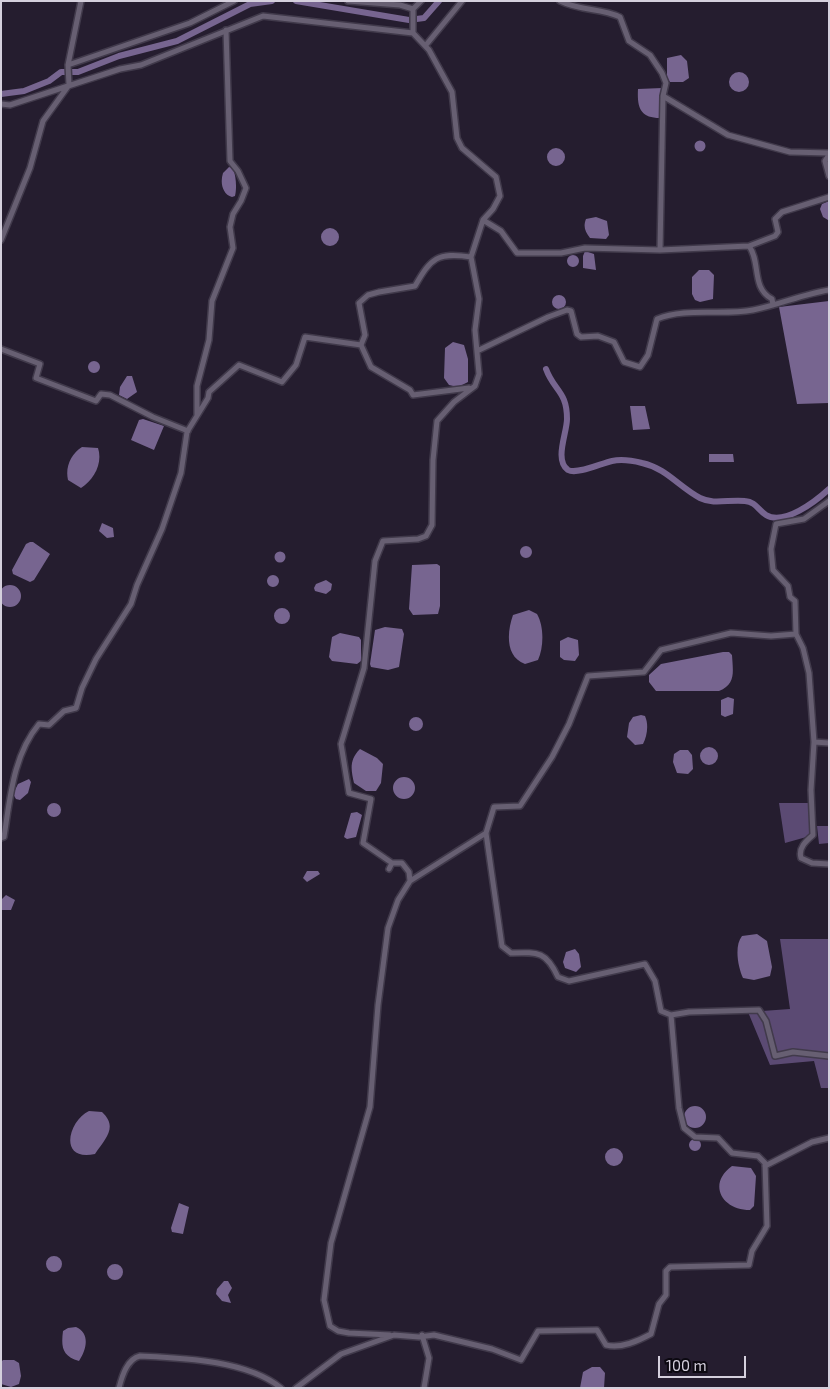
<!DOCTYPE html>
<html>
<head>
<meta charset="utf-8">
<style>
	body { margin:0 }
	#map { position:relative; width:830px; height:1389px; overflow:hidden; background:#251d2f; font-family:"Exo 2",sans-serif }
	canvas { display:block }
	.frame { position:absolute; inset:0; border:2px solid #d5d0dd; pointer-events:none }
	.scale { position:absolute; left:658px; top:1356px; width:88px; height:22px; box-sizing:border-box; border:2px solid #d5d0dd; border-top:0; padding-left:6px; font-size:15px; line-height:18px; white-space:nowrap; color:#d5d0dd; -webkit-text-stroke:4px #0c0911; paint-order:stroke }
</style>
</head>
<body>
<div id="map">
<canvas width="830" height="1389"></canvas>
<div class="frame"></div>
<div class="scale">100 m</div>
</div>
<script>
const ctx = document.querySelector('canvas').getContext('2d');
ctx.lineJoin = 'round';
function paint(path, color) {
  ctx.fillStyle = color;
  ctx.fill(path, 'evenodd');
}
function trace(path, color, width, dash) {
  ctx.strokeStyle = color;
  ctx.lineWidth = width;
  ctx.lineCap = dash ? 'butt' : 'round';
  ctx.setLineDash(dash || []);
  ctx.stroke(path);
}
paint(new Path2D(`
	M779 803H809L810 836 785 843Z
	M817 826H829V843L819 844Z
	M780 939H829V1088H821L814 1061 770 1065 748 1012 790 1009Z`), '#5b4a73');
paint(new Path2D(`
	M681 55 687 61 689 78 683 82H670L667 78V58Z
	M729 82a10 10 0 1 1 20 0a10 10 0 1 1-20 0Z
	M662 88 660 118C640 118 637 107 638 89Z
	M694.5 146a5.5 5.5 0 1 1 11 0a5.5 5.5 0 1 1-11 0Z
	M547 157a9 9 0 1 1 18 0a9 9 0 1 1-18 0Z
	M229 167 233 168C236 176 237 188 235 196L232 197C222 194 220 182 223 173Z
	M829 201V220H828L823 217 820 209 822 204Z
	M596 217 607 221 609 235 606 239 590 238C585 231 583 227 586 219Z
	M321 237a9 9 0 1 1 18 0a9 9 0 1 1-18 0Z
	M585 251 594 254 596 270 583 268V256Z
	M567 261a6 6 0 1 1 12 0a6 6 0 1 1-12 0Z
	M699 270H709L714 275 713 299 700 302 695 300 692 294V277Z
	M552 302a7 7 0 1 1 14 0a7 7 0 1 1-14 0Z
	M829 301V403L797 404 779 307Z
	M453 342 464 345 468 359V382L458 387 449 385 444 378 445 348Z
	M88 367a6 6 0 1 1 12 0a6 6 0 1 1-12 0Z
	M127 376H132L137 392 127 399 119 395 120 387Z
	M630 406H645L650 429 633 430Z
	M143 419 164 426 154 450 131 440 139 420Z
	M82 447 98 448C103 463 94 480 81 488L68 480C65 467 71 454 82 447Z
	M709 454H733L734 462H709Z
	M102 523 113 528 114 537 107 538 99 531Z
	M30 542H33L50 554 34 580 30 582 13 574 12 570 26 544Z
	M520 552a6 6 0 1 1 12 0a6 6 0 1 1-12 0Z
	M274.5 557a5.5 5.5 0 1 1 11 0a5.5 5.5 0 1 1-11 0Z
	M412 565 437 564 440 566V606L438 614 413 615 409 609Z
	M267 581a6 6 0 1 1 12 0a6 6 0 1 1-12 0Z
	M326 580 332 584 331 590 326 594 315 591 314 588 316 584Z
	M-1 596a11 11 0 1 1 22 0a11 11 0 1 1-22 0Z
	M274 616a8 8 0 1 1 16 0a8 8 0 1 1-16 0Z
	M529 610 537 614C544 626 544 647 538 660L525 664C505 657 507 632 513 615Z
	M385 627 402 629 404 634 399 667 388 670 371 667 370 664 375 630Z
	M340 633 359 637 361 640V661L357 664 332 661 329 657 332 637Z
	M568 637 578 640 579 655 575 661 564 660 560 657V641Z
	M723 652H729L732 655C733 672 736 684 719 691H656L649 682V675L661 664Z
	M728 697 734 699 733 714 725 717 721 715V700Z
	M641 715 645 716C649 725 647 736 643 744L635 745 627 737 629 723 633 717Z
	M409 724a7 7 0 1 1 14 0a7 7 0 1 1-14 0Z
	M700 756a9 9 0 1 1 18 0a9 9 0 1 1-18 0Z
	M360 749 377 758 383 764 381 783 376 791H366L354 783C351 770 349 760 360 749Z
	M680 750H688L692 755 693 769 688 774 677 773 673 762 674 754Z
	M393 788a11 11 0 1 1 22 0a11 11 0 1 1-22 0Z
	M29 779 31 782 28 793 20 800 16 799 13 794 18 784Z
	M47 810a7 7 0 1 1 14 0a7 7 0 1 1-14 0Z
	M357 812 362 815 356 837 347 839 344 837 351 813Z
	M307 871H318L320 874 307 882 303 878Z
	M6 895 15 900 11 910H2V899Z
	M757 934 767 941 772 967 770 976 754 980 743 978C738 967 734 946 742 936Z
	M575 949 579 954 581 967 576 972 565 968 563 962 566 952Z
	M684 1117a11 11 0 1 1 22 0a11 11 0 1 1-22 0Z
	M89 1111 102 1112C118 1127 106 1138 95 1154 58 1162 68 1121 89 1111Z
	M689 1145a6 6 0 1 1 12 0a6 6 0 1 1-12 0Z
	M605 1157a9 9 0 1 1 18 0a9 9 0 1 1-18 0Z
	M732 1166 751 1168 756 1176 754 1206 750 1210C722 1210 707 1184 732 1166Z
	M179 1203 189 1207 183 1234 172 1232 171 1228Z
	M46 1264a8 8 0 1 1 16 0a8 8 0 1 1-16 0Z
	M107 1272a8 8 0 1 1 16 0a8 8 0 1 1-16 0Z
	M224 1281H228L232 1288 228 1295 231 1303 222 1301 216 1294 217 1289Z
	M76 1327C91 1334 86 1350 79 1361 62 1356 61 1347 63 1331L68 1328Z
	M3 1360H14L19 1363 21 1376 19 1384 11 1387 1 1384V1362Z
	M592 1367H600L605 1373 604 1388H580L583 1372Z`), '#776590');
trace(new Path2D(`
	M296 1 409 20 424 18 439 1
	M1 94 24 91 49 81 61 72H78L119 56 177 41 250 4 272 1
	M546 369C554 391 567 391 567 419 567 433 554 460 568 470 577 475 602 463 612 461 621 459 634 461 642 463 666 468 679 487 700 498 714 505 730 499 745 501 756 502 758 510 766 515 784 526 816 501 829 489`), '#776590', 6);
const street = new Path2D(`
	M348 1 400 5 413 9
	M560 1C580 11 601 8 620 17L629 41 650 55 662 73 666 83 663 96 728 135 790 152 829 153
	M426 45 462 1
	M68 65 190 23 234 1
	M1 104 10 105 120 69 141 65 263 16 413 33V9L421 1
	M829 155 825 161 829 176
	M483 220 501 231 517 253H561L585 248 660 250 749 246C761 262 751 288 772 299L773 305
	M1 240 30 168 43 121 69 85 68 65 81 1
	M749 246 775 236 778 232 775 219 782 212 829 197
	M660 250 663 96
	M361 345 371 367 410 390 413 395 469 388
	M1 349 40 364 36 378 96 401 101 394 110 395 153 417 188 431
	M477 351 548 317 567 310 571 311 577 334 581 337 598 336 614 342 624 362 640 367 648 355 657 319C686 307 722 316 753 310 779 305 803 294 829 290
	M197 415V386L209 340 212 301 233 248 230 227 233 214 241 201 246 188 238 171 230 161 226 30
	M829 501 804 519 776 524 771 549 773 570 788 586 790 597 795 601 796 634 803 648 809 673 814 742 811 790 813 835C806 841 798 848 801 858L812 863 829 864
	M814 742 829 743
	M486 833 502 946 511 953C538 952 546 951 558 977L569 981 645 964 655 981 661 1011 671 1015
	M1 838 4 837C10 799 13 755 39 724L49 725 64 711 76 708 82 688 96 659 131 604 137 585 162 529 181 473 187 432 208 398 209 392 239 365 282 382 296 365 305 337 361 345 365 335 359 303 368 295 379 292 415 286C431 258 437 252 471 257
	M392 863 363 843 371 799 349 793 341 744 364 668 375 561 383 541 418 539 426 536 432 525 433 460 437 421 454 402 475 386 479 374 475 330 479 299 471 257 483 220 493 209 500 196 496 177 462 148 457 138 452 92 429 50 413 33
	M389 869 392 863H402L409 872 410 881
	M765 1166 812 1142 829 1138
	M390 1335 349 1333 338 1331 330 1326 324 1300 331 1243 370 1107 378 1005 388 928 398 900 410 881 486 833 494 807 520 806 552 757 569 724 588 676 644 672 661 650 731 633 771 636 796 634
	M422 1335 429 1358 424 1388
	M119 1388C122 1376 127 1359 140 1356 182 1358 247 1360 281 1388
	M296 1388 341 1354 394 1335 419 1337 434 1335 492 1349 521 1360 538 1331 597 1330 606 1345C621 1349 638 1341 651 1334L659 1304 666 1295V1271L670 1267 749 1265 752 1251 767 1226 765 1163 758 1156 732 1153 718 1138 695 1137 684 1128 679 1108 671 1015 689 1012 759 1010 766 1021 775 1056 793 1052 829 1056`);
trace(street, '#413a4b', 8);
trace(street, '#675f72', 5);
</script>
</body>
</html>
